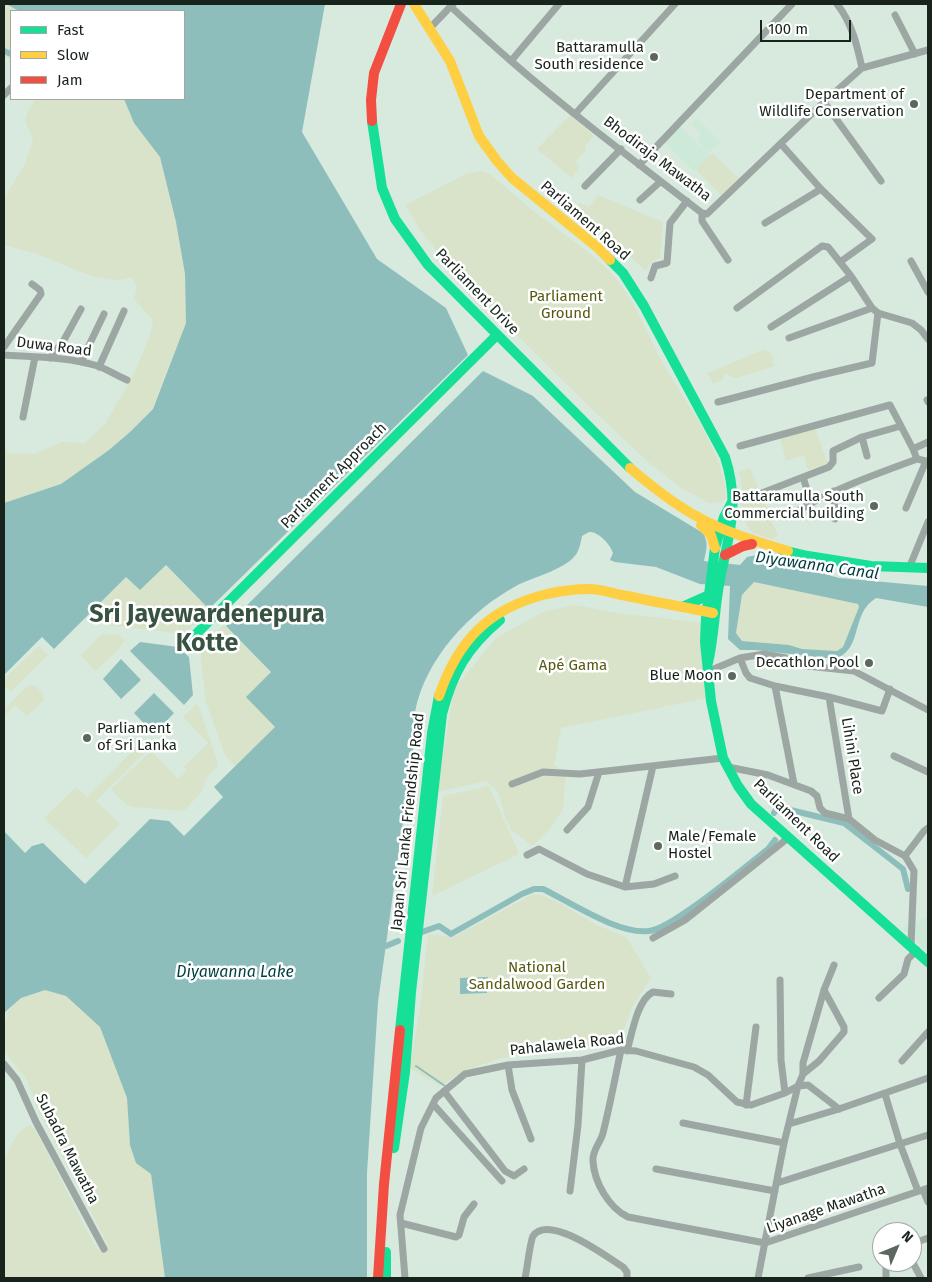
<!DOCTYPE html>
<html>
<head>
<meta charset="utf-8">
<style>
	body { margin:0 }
	#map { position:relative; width:932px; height:1282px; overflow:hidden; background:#d8e9de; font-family:"Fira Sans",sans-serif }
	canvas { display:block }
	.frame { position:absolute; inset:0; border:5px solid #18231c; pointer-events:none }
	.legend { position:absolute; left:10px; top:10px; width:175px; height:90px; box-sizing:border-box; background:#fff; border:1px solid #a3a7a4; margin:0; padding:6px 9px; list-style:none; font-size:15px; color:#18231c }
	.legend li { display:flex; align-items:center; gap:10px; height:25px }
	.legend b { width:25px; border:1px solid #a3a7a4 }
	.north { position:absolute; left:872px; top:1222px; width:50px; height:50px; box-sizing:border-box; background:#fff; border:1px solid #a3a7a4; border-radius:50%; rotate:45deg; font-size:14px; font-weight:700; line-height:20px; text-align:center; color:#18231c }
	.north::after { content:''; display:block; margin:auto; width:18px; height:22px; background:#5b6860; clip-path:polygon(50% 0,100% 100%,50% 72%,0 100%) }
	.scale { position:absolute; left:760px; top:20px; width:91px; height:22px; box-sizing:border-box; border:2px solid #18231c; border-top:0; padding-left:6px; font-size:15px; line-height:18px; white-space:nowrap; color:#18231c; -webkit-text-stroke:4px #fff; paint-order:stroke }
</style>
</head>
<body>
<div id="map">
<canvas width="932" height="1282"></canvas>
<div class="frame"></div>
<ul class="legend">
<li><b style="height:6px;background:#16e098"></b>Fast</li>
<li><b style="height:6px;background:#ffcf43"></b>Slow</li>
<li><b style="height:6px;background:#f24e42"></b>Jam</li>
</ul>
<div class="north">N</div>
<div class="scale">100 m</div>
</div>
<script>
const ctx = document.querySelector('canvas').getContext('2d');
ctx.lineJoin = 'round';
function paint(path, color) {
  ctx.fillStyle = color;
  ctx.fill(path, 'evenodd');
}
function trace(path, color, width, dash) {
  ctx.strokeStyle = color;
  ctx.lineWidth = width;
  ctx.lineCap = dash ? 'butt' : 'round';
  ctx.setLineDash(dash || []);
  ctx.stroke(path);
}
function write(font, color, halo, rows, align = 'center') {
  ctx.font = font + ' "Fira Sans",sans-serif';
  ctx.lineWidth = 5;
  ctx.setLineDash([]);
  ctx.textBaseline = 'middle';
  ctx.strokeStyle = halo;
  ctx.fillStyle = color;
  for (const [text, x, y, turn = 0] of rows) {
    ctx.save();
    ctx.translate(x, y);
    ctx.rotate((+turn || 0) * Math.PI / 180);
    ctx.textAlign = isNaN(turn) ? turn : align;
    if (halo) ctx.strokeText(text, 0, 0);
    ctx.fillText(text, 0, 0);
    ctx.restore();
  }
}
paint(new Path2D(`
	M697 118 721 142 708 153 697 140 702 135 691 124Z
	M677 124 710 156 694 171 664 142Z
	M928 917V954L902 928Z`), '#cde9d7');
paint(new Path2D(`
	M4 4 19 11H11V61L4 56Z
	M36 99H124L134 123 160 157 176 222 185 274 186 323 152 409 130 432 109 450 61 484 4 503V446L10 453 35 454 61 442 85 443 105 424 135 372 151 332 153 320 134 299 137 286 131 277C104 288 61 262 34 253 25 250 14 248 4 245V198L25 164 33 139 25 121 29 109Z
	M570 115 594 136 585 146 587 149 575 162 580 167 572 178 537 149Z
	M712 153 741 180 723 197 696 170Z
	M483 171 488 173C507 188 525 205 544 219 567 237 592 253 612 274 635 299 647 334 663 363 686 404 723 449 726 497L721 502 709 503 680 487 647 461 596 413 477 296 443 259 421 231 405 205 466 174Z
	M598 195 663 222 660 258 651 262 646 271 577 211 579 203 589 207Z
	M766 349 771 354 775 366 736 378 724 374 723 380 713 383 707 373Z
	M815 429 828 463 808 470 804 455 786 461 780 437Z
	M750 468 778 536 772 539 753 533C734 511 747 495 739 472Z
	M165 565 209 609 184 634 108 625 92 611 126 577Z
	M754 582 858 604 859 607 843 647 837 651 802 649 789 645 742 641 736 633 742 595Z
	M575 605 617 613 704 623 706 698 561 728 554 765 566 773 563 809 550 829 533 846 511 830 505 817 499 794 487 781 437 792 454 689 496 638 545 611Z
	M224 625 271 672 275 727 235 766 225 755 206 702 200 650Z
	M102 634 119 635 125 640 118 650 95 671 81 655Z
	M39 646 48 655 11 692 4 685V679Z
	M34 685 44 695V700L27 716 15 705 4 716V710L27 686Z
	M196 704 199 707 218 763 217 767 205 780 203 790 186 809 182 811 134 807 125 804 111 789 151 751 178 779 187 771 184 767 208 743 183 717Z
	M142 741 149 748 96 801 120 824 86 858 44 818 76 787 87 797Z
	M489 786 519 854 432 896 443 796Z
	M533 894 544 896 561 904 597 925 626 937 651 978 632 1007 620 1041 501 1058 467 1070 440 1086 410 1068 420 1008 428 934 454 937Z
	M45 989 66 996 100 1027 127 1098 130 1145 146 1171 151 1174 165 1278H4V1160C10 1148 17 1129 30 1125L36 1131 90 1237 99 1251 104 1252 107 1249V1243L39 1111 26 1079 4 1051V1030L8 1011 20 998Z`), '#d8e3c9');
paint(new Path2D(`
	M6 4H325L302 132 377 259 446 308 468 355 209 609 166 565 140 590 126 577 54 649 42 637 4 675V503L61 484 109 450 130 432 153 409 186 323 185 274 176 222 160 157 134 123 124 99H184V11H19Z
	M483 371 533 396 635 492 703 533C709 543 706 551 704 561L740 565 747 557 757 555 839 578 928 586V607L876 598C873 600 869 603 867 606 853 623 860 650 835 659L755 650H740L728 639 730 586 700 584 656 567 615 562 610 560 613 553C611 545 598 531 589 532 587 533 584 535 582 536 581 541 580 546 578 551 570 569 532 577 516 586 470 611 425 659 415 712 414 722 415 733 414 743L378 1002 367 1173V1278H165L151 1174 136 1163 130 1145 127 1098 100 1027 66 996 45 990 21 998 4 1013V831L25 853 32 846 43 843 85 884 150 819 169 821 184 836 223 797 214 787 275 727 246 697 271 672 226 626ZM754 582 858 604 859 607 843 647 837 651 802 649 789 645 742 641 736 633 742 595Z
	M140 642 178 647 189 657 193 695 184 705 130 651Z
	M121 659 141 680 121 699 103 679Z
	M154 693 174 713 154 734 134 713Z
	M488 977 487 993 460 994V978Z`), '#8ebebc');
trace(new Path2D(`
	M416 1066 445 1086`), '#8ebebc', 2);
trace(new Path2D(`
	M4 51 11 54
	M774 813 778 807 844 823 903 869 908 889
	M422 932 439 926 451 934 522 894 534 889H543C570 902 619 935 649 931 672 929 746 866 768 849L775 840
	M386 946 398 941`), '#8ebebc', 6);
trace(new Path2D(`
	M837 4C852 23 857 45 862 68
	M451 7C471 25 490 43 511 61 572 114 637 163 702 213L707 214 824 102 862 68 928 50
	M895 15 915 54
	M430 28 453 4
	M511 61 559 4
	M4 95 11 88
	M824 102 881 181
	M575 114 675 4
	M639 165 792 4
	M585 186 621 149
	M821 189 872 239 840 262
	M640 200 660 182
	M702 213V221L728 260
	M765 223 821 189 781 144
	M911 261 928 292
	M651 278 655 266 667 263 670 223 687 201
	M737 308 822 246 828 247 851 276 872 308 878 313 912 323 921 330 928 339
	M771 327 851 276
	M789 338 872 308
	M4 347 41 294 40 290 32 284
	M4 355C35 357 68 357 98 366 108 370 118 376 127 380
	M50 358 64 340 81 309
	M81 362 104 314
	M99 367 124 311
	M927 400 928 402
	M718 402 817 376 872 363 878 313
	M23 417 35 357
	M862 437 867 456
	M740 446 890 405 913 449 928 442
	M803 477 811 503
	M834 491 835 519
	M762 493 829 467 833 462V451L862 437 901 426
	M906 508 926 461 917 459 913 449
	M799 510C836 488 876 474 917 459
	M909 568 928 522
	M740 658 746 673 750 678 775 686 829 697 882 711 890 689
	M709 671 740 658 764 654 786 658 798 665 854 671 928 710
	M775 686 794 784
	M829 697 849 819
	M894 756 928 772
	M728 767 768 775 811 791 817 796 820 808 825 813 849 819 875 840 905 856
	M512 784 543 772 580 774 723 758
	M567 830 588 807 599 772
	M527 855 539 849 587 874 625 887 654 884 675 876
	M625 887 653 766
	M653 938 685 920 788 838
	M911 945 914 871 905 856 924 831 928 828
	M780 980 781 1060 785 1093
	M879 998 904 974 908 959 917 950
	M621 1050C615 1078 610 1105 603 1133 601 1142 592 1150 593 1161 594 1182 609 1208 628 1217L765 1243 928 1188
	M627 1051C632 1034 637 1000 653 992L671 994
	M902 1061 928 1032
	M4 1064 17 1080 36 1122 104 1249
	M508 1065 512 1090 531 1139
	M803 1074V1063L824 990 834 965
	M444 1091 505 1171 514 1176 524 1169
	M885 1094 900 1144 918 1191
	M433 1104 502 1181
	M746 1105 756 1027
	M683 1123 784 1143
	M789 1124 839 1109 928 1078
	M656 1169 775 1191
	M777 1183 928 1135
	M923 1190 928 1202
	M570 1191 578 1125 582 1060
	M401 1223 456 1237 459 1235 464 1217 474 1204
	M912 1244 928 1238
	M912 1261 921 1278
	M886 1262V1278
	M405 1278 400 1215 421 1128 436 1098 465 1074 508 1065 582 1060 621 1050 636 1051 694 1067 708 1075 737 1102 751 1105 785 1093 798 1086 808 1085 839 1109
	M525 1278C527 1270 530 1242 533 1236 549 1213 607 1257 623 1267L627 1272V1278
	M758 1278 784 1143 798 1086 803 1074 819 1061 844 1032V1027L824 990
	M808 1278 859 1267`), '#9ca6a2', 7);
trace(new Path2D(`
	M372 121 382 188 395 219 428 265 630 468
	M610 260 623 273 644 306 725 457C743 513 724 544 717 598 714 620 713 641 708 663
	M732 502 724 517 715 548 706 618 705 642 711 701 723 758 738 786 751 804 928 962
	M782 550 808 556 871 566 928 568
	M682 607 709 595
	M191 639 497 335
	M400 1030 432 733 439 696
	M394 1148 405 1072 411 992 442 714C453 672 467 648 500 620
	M386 1252V1278`), '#16e098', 10);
trace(new Path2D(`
	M414 4 450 61 479 136 497 161 512 178 597 247 610 260
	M630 468C656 490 684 512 716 526 739 536 764 544 788 551
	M701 525 711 535 715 548
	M439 696C458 640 489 608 547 594 561 591 575 589 589 589 601 589 615 594 627 596 655 602 684 607 713 613`), '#ffcf43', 10);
trace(new Path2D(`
	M372 121 371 100 374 73 401 4
	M725 555 743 546 752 544
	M378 1278 384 1184 400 1030`), '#f24e42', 10);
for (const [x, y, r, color] of [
	[654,57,5,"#5b6860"],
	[914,104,5,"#5b6860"],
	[874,506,5,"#5b6860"],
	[869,663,5,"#5b6860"],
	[732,676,5,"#5b6860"],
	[87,738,5,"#5b6860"],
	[658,846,5,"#5b6860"]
]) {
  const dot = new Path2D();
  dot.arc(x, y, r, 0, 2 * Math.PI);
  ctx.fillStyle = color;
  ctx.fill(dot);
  trace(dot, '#fff', 2);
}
write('15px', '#18231c', '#fff', [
	["Battaramulla",644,48],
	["South residence",644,65],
	["Department of",904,95],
	["Wildlife Conservation",904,112],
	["Battaramulla South",864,497],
	["Commercial building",864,514],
	["Decathlon Pool",859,663],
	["Blue Moon",722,676],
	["Parliament",97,729,"left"],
	["of Sri Lanka",97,746,"left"],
	["Male/Female",668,837,"left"],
	["Hostel",668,854,"left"]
], 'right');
write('15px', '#18231c', '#fff', [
	["Bhodiraja Mawatha",657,159,37],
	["Parliament Road",585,221,41],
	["Parliament Drive",477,292,46],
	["Duwa Road",54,347,7],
	["Parliament Approach",334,476,-45],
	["Lihini Place",852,756,81],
	["Parliament Road",796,821,44],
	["Japan Sri Lanka Friendship Road",408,822,-84],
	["Pahalawela Road",567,1045,-6],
	["Subadra Mawatha",67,1149,63],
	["Liyanage Mawatha",826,1209,-19]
]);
write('15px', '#545a0f', '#fff', [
	["Parliament",566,297],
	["Ground",566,314],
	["Apé Gama",573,666],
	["National",537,968],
	["Sandalwood Garden",537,985]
]);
write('italic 16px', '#003f41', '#fff', [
	["Diyawanna Canal",817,566,8],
	["Diyawanna Lake",235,973]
]);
write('bold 25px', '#395343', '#fff', [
	["Sri Jayewardenepura",207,615],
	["Kotte",207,644]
]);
</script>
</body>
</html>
